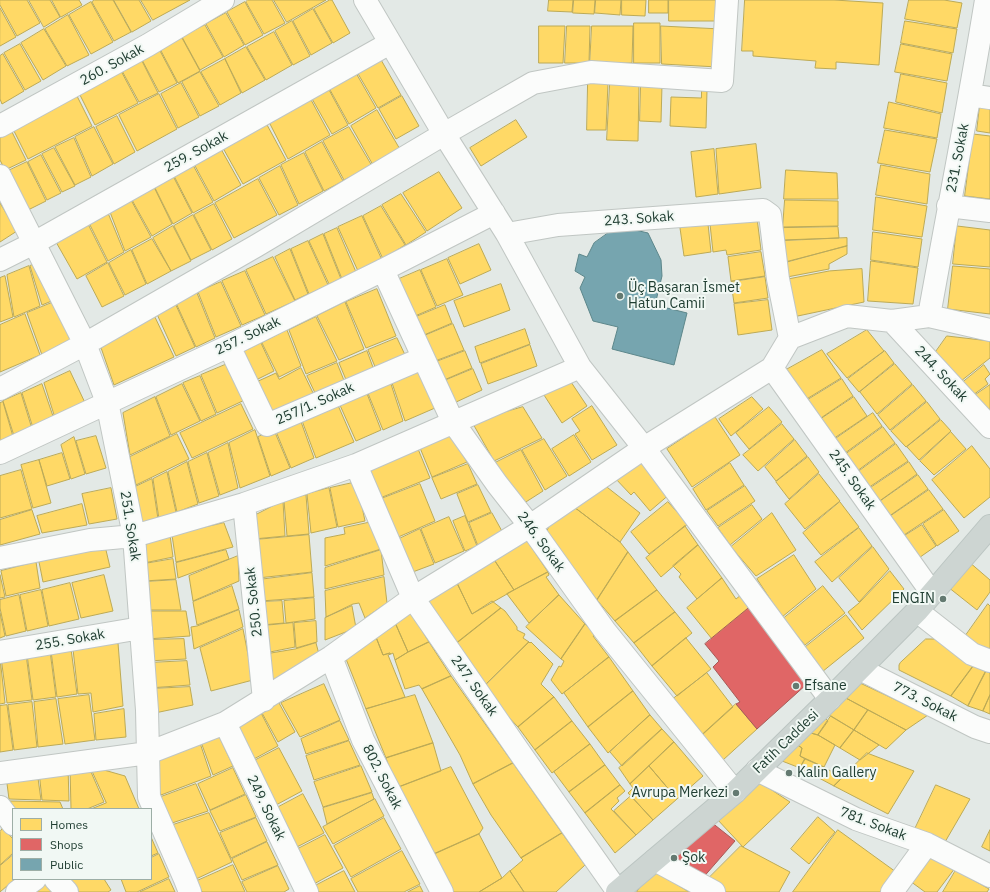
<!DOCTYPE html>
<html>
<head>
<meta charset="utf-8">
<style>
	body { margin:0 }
	#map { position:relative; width:990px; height:892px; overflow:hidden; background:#e3e9e6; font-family:"IBM Plex Sans",sans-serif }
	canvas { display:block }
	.legend { position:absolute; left:12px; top:808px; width:140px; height:72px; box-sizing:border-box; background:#f1f8f4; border:1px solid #9daea6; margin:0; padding:5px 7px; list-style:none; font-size:12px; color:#203e32 }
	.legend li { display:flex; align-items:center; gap:8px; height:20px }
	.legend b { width:20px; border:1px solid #9daea6 }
</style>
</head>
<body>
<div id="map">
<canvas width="990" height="892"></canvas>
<ul class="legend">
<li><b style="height:11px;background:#ffd966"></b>Homes</li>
<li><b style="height:11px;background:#e06666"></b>Shops</li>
<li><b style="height:11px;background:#76a5af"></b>Public</li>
</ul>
</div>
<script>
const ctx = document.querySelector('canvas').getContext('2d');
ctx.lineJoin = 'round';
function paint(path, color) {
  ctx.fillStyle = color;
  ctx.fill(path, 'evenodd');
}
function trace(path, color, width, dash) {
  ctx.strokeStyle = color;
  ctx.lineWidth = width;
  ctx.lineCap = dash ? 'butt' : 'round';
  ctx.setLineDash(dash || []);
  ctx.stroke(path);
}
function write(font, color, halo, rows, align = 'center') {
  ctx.font = font + ' "IBM Plex Sans",sans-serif';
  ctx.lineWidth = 4;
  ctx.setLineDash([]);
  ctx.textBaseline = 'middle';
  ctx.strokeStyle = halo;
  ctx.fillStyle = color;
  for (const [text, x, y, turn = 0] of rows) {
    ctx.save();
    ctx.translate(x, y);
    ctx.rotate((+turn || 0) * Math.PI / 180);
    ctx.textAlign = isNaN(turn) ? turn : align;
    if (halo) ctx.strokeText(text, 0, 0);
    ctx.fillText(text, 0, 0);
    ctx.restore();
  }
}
const homes = new Path2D(`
	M0 0H27L40 23 17 36 0 5Z
	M29 0H50L60 17 44 27Z
	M52 0H79L82 5 61 17Z
	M95 0H113L131 32 114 41 92 2Z
	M114 0H139L151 21 132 32Z
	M141 0H190L153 20Z
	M248 0H272L285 23 264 34 246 2Z
	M274 0H326L287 22Z
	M330 0H332L350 33 333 43 314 9Z
	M549 0H573L572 12 548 11Z
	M574 0H595L594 14 573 13Z
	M596 0H621L620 15 595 13Z
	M622 0H646L645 16 622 15Z
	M649 0H668V13H649Z
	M669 0H717V21H669Z
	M745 0H834L883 3 879 65 836 62V69L815 68 816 61 753 56V51H742Z
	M909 0H944L962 3 957 28 905 19Z
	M91 2 113 42 91 54 69 15Z
	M245 2 263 35 245 45 227 12Z
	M0 8 16 37 0 46Z
	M313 9 332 43 311 55 293 21Z
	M226 13 244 45 224 57 206 24Z
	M68 15 89 55 67 66 45 29Z
	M292 21 310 56 293 65 275 31Z
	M905 21 957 29 953 53 901 43Z
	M634 23H660V63H634Z
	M205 25 223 57 200 70 182 37Z
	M539 26H565L563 63H539Z
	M567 26H590L589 63H565Z
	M592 26H633L632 63 590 64Z
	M661 26 721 29 718 67 662 64Z
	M44 29 66 66 43 80 21 43Z
	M274 32 292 65 266 80 247 47Z
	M182 38 200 71 178 83 160 49Z
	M20 44 41 81 25 90 4 53Z
	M901 44 952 54 947 81 895 72Z
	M246 47 265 80 242 93 225 59Z
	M159 49 177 83 159 92 141 58Z
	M3 54 24 91 2 104 0 99V56Z
	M380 58 401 95 378 108 357 72Z
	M141 59 158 93 139 102 121 69Z
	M225 59 241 93 220 105 201 72Z
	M120 69 138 103 95 125 78 91Z
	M200 72 219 106 200 116 182 82Z
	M356 73 376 108 349 124 329 88Z
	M901 74 947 83 942 113 896 102Z
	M181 83 199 117 178 128 161 94Z
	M588 83H608L606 130H587Z
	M610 84H639L638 141 607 140Z
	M641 84 662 85 661 122 640 121Z
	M328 88 348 125 332 134 311 97Z
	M702 90H707L706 128 670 126 671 97 701 98Z
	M75 92 92 126 28 159 11 125Z
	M159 94 177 129 137 151 119 115Z
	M402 96 419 126 396 139 379 109Z
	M310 98 330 135 288 159 269 122Z
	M889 102 941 114 937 138 884 128Z
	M980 105 990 107V133L977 131Z
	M377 110 401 151 373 165 351 126Z
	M117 116 135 152 114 164 96 127Z
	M516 120 527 137 481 166 470 148Z
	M266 123 286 160 243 184 223 148Z
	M9 126 26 160 5 170 0 160V130Z
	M94 127 113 164 92 176 75 137Z
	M349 127 372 166 344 180 323 141Z
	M885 130 937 139 930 172 878 163Z
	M973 134 990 136V199L965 196Z
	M74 138 91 177 75 185 55 147Z
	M322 142 343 181 324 191 305 152Z
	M756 144 761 188 719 194 716 149Z
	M54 148 75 186 62 192 42 154Z
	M221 149 241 185 214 201 194 164Z
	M714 149 718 194 696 197 691 152Z
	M304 153 323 191 299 204 281 165Z
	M41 155 61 193 47 200 28 162Z
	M27 162 46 201 26 211 6 172Z
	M193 165 213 202 193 213 174 176Z
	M881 165 930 174 927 204 876 195Z
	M280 166 298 205 279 215 259 178Z
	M786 170 837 173 838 199H784Z
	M439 172 462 208 427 231 403 193Z
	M173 176 192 213 173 224 154 186Z
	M258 179 277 215 234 238 215 203Z
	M154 187 172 224 152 236 132 200Z
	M401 194 426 232 406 245 382 205Z
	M876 197 927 206 922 237 873 230Z
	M131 200 151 237 125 251 110 212Z
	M785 200 838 201V226L783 227Z
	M0 203 17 231 0 242Z
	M214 204 232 239 212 250 194 215Z
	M381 206 405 245 383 259 363 216Z
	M108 213 124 252 108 261 89 223Z
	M193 215 211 250 191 260 174 226Z
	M362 216 382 260 358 271 338 227Z
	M757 218 761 250 727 255 726 250 713 252 710 224Z
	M88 224 107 262 77 279 56 242Z
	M708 224 711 252 684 256 680 228Z
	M173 226 191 261 171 271 153 238Z
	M957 226 990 230V267L953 264Z
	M838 227 839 238 782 240 783 228Z
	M337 228 356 272 342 279 324 234Z
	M873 232 922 239 918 267 871 260Z
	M323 234 341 279 329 284 309 241Z
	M847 238V246L785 262 782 241Z
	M152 239 171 271 147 284 132 250Z
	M308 241 328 285 309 294 291 249Z
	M479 244 491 270 460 284 448 258Z
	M847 246V254L829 264V269L787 277 785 263Z
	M290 249 308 294 295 300 275 257Z
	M131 250 146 284 125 295 109 263Z
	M761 252 765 276 731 281 728 257Z
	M273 257 295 301 266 314 246 270Z
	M447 259 463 295 437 306 421 270Z
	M871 261 918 268 913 304 868 301Z
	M39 262 54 300 42 305 30 266Z
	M108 263 124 296 102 307 86 276Z
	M29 266 40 306 14 317 7 275Z
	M953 266 990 269V314L948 309Z
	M862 269 864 302 793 317 788 279 829 271Z
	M420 270 436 307 415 316 399 279Z
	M245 271 265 315 242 325 222 281Z
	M5 276 13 317 0 322V278Z
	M765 277 768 298 734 303 731 282Z
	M221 282 241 326 216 337 198 292Z
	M501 284 510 310 464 327 454 301Z
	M377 289 396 336 366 348 346 302Z
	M197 293 215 338 196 347 176 303Z
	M768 300 772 330 738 335 734 304Z
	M54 302 71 342 42 355 27 313Z
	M345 302 364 349 339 360 317 316Z
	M175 303 195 347 176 356 156 312Z
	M445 305 452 323 424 335 416 317Z
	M153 313 174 357 114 385 98 339Z
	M25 314 40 355 0 372V325Z
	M316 317 337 361 306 374 289 330Z
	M453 324 464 350 435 361 424 336Z
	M525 329 530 344 480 363 475 347Z
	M287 330 301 366 279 377 262 343Z
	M867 330 884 351 847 378 827 354Z
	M947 336 990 341V358L961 381 935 353Z
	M397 338 406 357 376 369 368 350Z
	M261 343 274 371 252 382 239 354Z
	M530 345 537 366 488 384 481 364Z
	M822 350 841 378 805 400 786 370Z
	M367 351 374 370 347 382 339 363Z
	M465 351 472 368 444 380 436 362Z
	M885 351 894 363 859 392 848 379Z
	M232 362 249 398 217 413 201 375Z
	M337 363 345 383 316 395 307 376Z
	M895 364 912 384 877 414 860 392Z
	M984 365 990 374 985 379 988 384 973 395 962 383Z
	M301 368 314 395 270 416 254 383 276 373 279 379Z
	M419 369 435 408 405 421 391 380Z
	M473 369 482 390 454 403 444 381Z
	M70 371 87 407 56 421 44 383Z
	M200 376 216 414 201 421 183 383Z
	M569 379 587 406 562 423 544 395Z
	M842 379 853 396 818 420 806 401Z
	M390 381 403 421 383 430 367 391Z
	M42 384 55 422 34 431 22 393Z
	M182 384 200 421 171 435 156 397Z
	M913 385 926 401 890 430 878 415Z
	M990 385V412L974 396Z
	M366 391 381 430 356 441 339 403Z
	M21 393 33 432 15 439 3 401Z
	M155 397 170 436 130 455 123 413Z
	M752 397 763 409 731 436 719 419Z
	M854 397 867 416 830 441 818 421Z
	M3 402 14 440 0 446V403Z
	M927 402 940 419 906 447 891 431Z
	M337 403 354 442 316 458 301 418Z
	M241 404 253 429 192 458 180 433Z
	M592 406 617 445 592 460 575 434 580 431 572 419Z
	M523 407 542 438 494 461 472 422Z
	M769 407 782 422 749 449 736 433Z
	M873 413 882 426 841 456 831 442Z
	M715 417 740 455 692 487 667 449Z
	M300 419 314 458 291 468 275 429Z
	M941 420 951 431 919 460 907 447Z
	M782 424 794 439 758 471 743 455Z
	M883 427 895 443 853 474 842 457Z
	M255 430 270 476 240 488 229 443Z
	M274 430 290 468 271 476 258 437Z
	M449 431 467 462 432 477 418 443Z
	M951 432 966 449 934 475 920 461Z
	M177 434 189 459 136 485 130 457Z
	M574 435 591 462 569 476 552 449Z
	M96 436 106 468 86 474 76 441Z
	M74 437 85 474 71 479 61 445Z
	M544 439 567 476 545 490 522 450Z
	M795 440 807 456 776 481 765 467Z
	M228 443 238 488 220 495 208 453Z
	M416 444 430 478 380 498 369 470Z
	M896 444 908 461 865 490 854 475Z
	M972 446 990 469V497L964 518 932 480Z
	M521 450 543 491 518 507 495 463Z
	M62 453 70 479 47 486 39 460Z
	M207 453 219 496 199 503 188 462Z
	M638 455 671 493 650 511 634 492 631 495 614 477Z
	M808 457 819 472 789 499 776 482Z
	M39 460 51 503 33 508 21 465Z
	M187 462 198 504 177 512 168 472Z
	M909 462 917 474 874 505 866 491Z
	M730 463 744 485 706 510 693 489Z
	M468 464 477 484 441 499 432 478Z
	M21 470 32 509 0 518V476Z
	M167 472 176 512 159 519 153 479Z
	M819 474 840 501 805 529 785 504Z
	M918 475 928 489 885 519 875 505Z
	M152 479 158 519 140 526 135 487Z
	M357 482 365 521 338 527 330 488Z
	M420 484 435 521 396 538 381 499Z
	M603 484 640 513 620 542 574 507Z
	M478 485 491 512 468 522 457 494Z
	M745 486 755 501 718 526 707 511Z
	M111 488 117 519 89 524 82 494Z
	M329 488 337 527 311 533 307 494Z
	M929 490 943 509 898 539 885 520Z
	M306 495 309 534 287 536 284 501Z
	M283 501 285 536 254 539 252 517Z
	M668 502 688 524 649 554 631 532Z
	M840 502 859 527 821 555 803 533Z
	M82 504 87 525 42 533 37 516Z
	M752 505 762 519 730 545 718 528Z
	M574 507 620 542 628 552 597 600 546 533 549 526Z
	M32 510 40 534 0 545V520Z
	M944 510 959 531 937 546 923 524Z
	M492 513 503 533 478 546 469 523Z
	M772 513 796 550 756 576 731 547Z
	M465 516 477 546 465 551 453 521Z
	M449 517 464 551 435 563 421 529Z
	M372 522 381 549 325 566V538L345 534 344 528Z
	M224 523 233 547 176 562 172 535Z
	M922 525 936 546 913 562 898 540Z
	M685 526 698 545 661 577 646 558Z
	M859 528 872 546 832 582 815 562Z
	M420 529 434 564 410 573 397 540Z
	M170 535 173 557 144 563 143 546Z
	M309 535 312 572 258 578 254 540Z
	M526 539 548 572 514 590 493 558Z
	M698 545 722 578 697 599 679 577 681 574 673 566Z
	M105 546 110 567 43 582 39 562Z
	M873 547 889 569 859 602 839 578Z
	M226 550 229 559 178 578 176 563Z
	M381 550 384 575 325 589V568Z
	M628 552 657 590 615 621 597 600Z
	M794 555 816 589 782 617 757 579Z
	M238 556 239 581 193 601 189 576Z
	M493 558 514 590 472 614 456 581Z
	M173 559 176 579 144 581V564Z
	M968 561 990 580V592L977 610 948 587Z
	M36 562 40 588 6 596 1 571Z
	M890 571 904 589 862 630 848 612 859 603Z
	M548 572 549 575 546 577 559 595 529 623 507 594Z
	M312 573 314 597 261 601 258 580Z
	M0 575 5 597 0 598Z
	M104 575 113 611 81 618 72 583Z
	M384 577 387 603 365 618 359 603 353 604 326 617 325 591Z
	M722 578 736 599 741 595 750 607 712 639 687 608Z
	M176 580 181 610H145L144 582Z
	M456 581 472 614 492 601 501 608 453 646 424 596Z
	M70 583 79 619 49 626 42 590Z
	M232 586 239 609 197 625 193 602Z
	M823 586 845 613 805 645 783 619Z
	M41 590 48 626 27 631 20 595Z
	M657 590 675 612 634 643 615 621Z
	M19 595 26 631 6 636 0 608V600Z
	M559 595 585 624 561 659 526 627Z
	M314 598 315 619 286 623 284 601Z
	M282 601 284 623 262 625 260 602Z
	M988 604 990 606V653L964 638Z
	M352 606 356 628 325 640V618Z
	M408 608 429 642 408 652 393 618Z
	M501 608 505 611 517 627V630L525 634 523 638 529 642 484 686 453 646Z
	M239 610 243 627 194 649 191 627 197 626Z
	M146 611H186L190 636 147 639Z
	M675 612 692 633 652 666 634 643Z
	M0 613 5 636 0 638Z
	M846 615 864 638 817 676 798 653Z
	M393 618 408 652 395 660 393 653 391 654 390 653 383 655 374 632Z
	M316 621 317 642 296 648 294 623Z
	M293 623 295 647 265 653 262 626Z
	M585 624 596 634 593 636 609 657 562 694 551 680 559 666 561 667 564 661 561 659Z
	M243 629 253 680 211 691 200 648Z
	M374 632 383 655 390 653 391 654 388 655 405 697 366 709 346 659Z
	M686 638 711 669 677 696 652 666Z
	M184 639 186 659 147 661 146 640Z
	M926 639H938L974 665 951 696 899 670V665L900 663Z
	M429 642 451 676 422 689 419 685 405 689 395 660 408 652Z
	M529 642 530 643 531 642 553 664 541 684 554 697 518 727 482 689Z
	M118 643 123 706 93 712 91 693 78 694 73 649Z
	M316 643 320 658 269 687 265 654 295 649Z
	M71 649 77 694 57 697 51 651Z
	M50 651 56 697 33 700 27 654Z
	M26 654 32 700 7 703 1 657Z
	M609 657 633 691 588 727 564 693Z
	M0 658 5 703 0 704Z
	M187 661 190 685 149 688 148 663Z
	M974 665 986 671 968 706 951 696Z
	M986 671 990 673V695L983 711 968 706Z
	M707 673 733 707 702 735 673 699Z
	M451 676 513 763 473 784 460 755 422 689Z
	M860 683 928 715 906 730 844 697Z
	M324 684 340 720 300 737 281 703Z
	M190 687 193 705 150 714 149 689Z
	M633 691 650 715 608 753 588 727Z
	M89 695 95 740 65 744 58 699Z
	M415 695 433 743 386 758 366 709Z
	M990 695V714L983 711Z
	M554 697 572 721 535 750 518 727Z
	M844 697 868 710 854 730 827 714Z
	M56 699 63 744 38 747 34 702Z
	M32 702 37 747 14 750 8 705Z
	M279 703 295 732 278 742 262 713Z
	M736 704 757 729 723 760 702 735Z
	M7 705 13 750 0 752V706Z
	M124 709 126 737 96 740 94 714Z
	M868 710 906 730 886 749 854 730Z
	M261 713 278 746 252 760 235 727Z
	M650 715 662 729 622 766 610 752Z
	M831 716 854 730 840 748 818 735Z
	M824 717 828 721 818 735 807 732Z
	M340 721 349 740 306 754 301 739Z
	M572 721 590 744 552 773 535 750Z
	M662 729 674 742 630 784 619 768Z
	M854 730 879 745 860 760 840 748Z
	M807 732 818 735 835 745 824 767 800 756 802 748 796 744Z
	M219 736 233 766 213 775 201 742Z
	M349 741 360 765 314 780 306 756Z
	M674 742 703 776 677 799 649 766Z
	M200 743 211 776 161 795 150 767 154 761Z
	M433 743 441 771 396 788 386 758Z
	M590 744 605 765 569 792 554 772Z
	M796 744 802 748 800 756 805 759 800 768 782 761Z
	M279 748 302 791 276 805 252 762Z
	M867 753 914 771 888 814 834 786Z
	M805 759 824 767 819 778 800 768Z
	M513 763 562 833 521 858 491 815 473 784Z
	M88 765 104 802 87 809H71L70 767Z
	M605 765 620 785 585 813 569 792Z
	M90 766 125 776 139 809H91L106 803Z
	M361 766 372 792 323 807 314 782Z
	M649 766 677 799 653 820 628 793 633 788 630 784Z
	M68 767 69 801 42 800 39 771Z
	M451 767 483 828 479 834 432 855 394 789Z
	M824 767 842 778 834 786 819 778Z
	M233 768 245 794 210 810 198 784Z
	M37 771 41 800 9 799 6 776Z
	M758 781 790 802 743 847 717 819Z
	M196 784 208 811 172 823 161 797Z
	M620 785 625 791 617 798 619 801 611 809 636 835 615 853 585 813Z
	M936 785 970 799 945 842 915 829Z
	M372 793 374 799 327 824 323 808Z
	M303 794 324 833 293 849 273 810Z
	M246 795 256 817 220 831 210 811Z
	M631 796 653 820 636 835 614 811Z
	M375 799 384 816 333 844 323 827Z
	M10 801 60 802 63 809H16Z
	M209 813 232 862 196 879 173 825Z
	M818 817 835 832 809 864 791 849Z
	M256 818 267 841 231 858 220 833Z
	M384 818 401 849 351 877 334 846Z
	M3 828 13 839V853L0 865V832Z
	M838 830 896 872 882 892H793Z
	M990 830V851L982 847Z
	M562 833 585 865 556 892H524L510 871 523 860 521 858Z
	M479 834 502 878 479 892H452L432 855Z
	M325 835 343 868 312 885 294 851Z
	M151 837 158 853 151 856Z
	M267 842 278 865 242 880 232 859Z
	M741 846 790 872 779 892H721L704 883Z
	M402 851 420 884 404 892H358L351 879Z
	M932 852 955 868 937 892H925L910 881Z
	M159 854 169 877 137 892H126L121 879H151V858Z
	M13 855V879H15L0 892V866Z
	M233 865 245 892H202L197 881Z
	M278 866 289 889 284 892H247L242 882Z
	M652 869 689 892H637Z
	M956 870 989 889 987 892H943Z
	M344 871 355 892H316L313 887Z
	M510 871 524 892H479L502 878Z
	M64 879H104L111 890 108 892H74Z
	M169 879 175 892H140Z
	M47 883 54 892H36Z
	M420 886 423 892H408Z`);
paint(homes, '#ffd966');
trace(homes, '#bcaa56', 1);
const shops = new Path2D(`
	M750 607 808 683 757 729 736 704 740 702 713 667 719 661 705 644Z
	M711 822 735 841 701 880 671 857Z`);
paint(shops, '#e06666');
trace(shops, '#a65a56', 1);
const public = new Path2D(`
	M618 226 648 233 661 260 662 276 655 305 687 313 674 365 612 349 618 327 593 321 580 288 585 277 575 271 579 254 587 257 594 243Z`);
paint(public, '#76a5af');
trace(public, '#5c868a', 1);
const minor = new Path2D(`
	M365 0 444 134 507 234 580 367 644 448 830 699
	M970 95 990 98
	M0 126 148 45 223 0
	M0 176 85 344 107 402 134 536 147 710 149 797 184 877 190 892
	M948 206 990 211
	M507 234 558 225 763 210 770 215 778 279 790 338
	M0 260 34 243 390 43
	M383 270 453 422 497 484 530 526 605 631 735 792
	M929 316C948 210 969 105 986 0
	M892 321 990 427
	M229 346 267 425 423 358
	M772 368 932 593
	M0 389 85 344 256 246 444 134 533 83 591 72 722 81 727 0
	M0 453 229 346 383 270 494 213
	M356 465 413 598 520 753 618 892
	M244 504 264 700
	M0 558 90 540 134 536 244 504 356 465 580 367
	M917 611 972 654 990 661
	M0 652 141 628
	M331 657 363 740 442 892
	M860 669 975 727 990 732
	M225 723 307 892
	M757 770 856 819 927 844 990 876
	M0 773 148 753 225 723 331 657 413 598 530 526 644 448 772 368 790 338 847 316 892 321 929 316 990 330
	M0 807 13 824
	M655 860 714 892
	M55 879 67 892
	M17 892 35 879
	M892 892 927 844`);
const major = new Path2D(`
	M617 892 735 792 830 699 917 611 990 526`);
trace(minor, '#c0c6c3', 24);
trace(major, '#bbc5c2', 24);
trace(minor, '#fbfcfb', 22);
trace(major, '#cdd5d2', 22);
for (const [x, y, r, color] of [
	[620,296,4,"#647a71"],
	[943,599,4,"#647a71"],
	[796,686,4,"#647a71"],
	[789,773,4,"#647a71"],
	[736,793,4,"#647a71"],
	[674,858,4,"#647a71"]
]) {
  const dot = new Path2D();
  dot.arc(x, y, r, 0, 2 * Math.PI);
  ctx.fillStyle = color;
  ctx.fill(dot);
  trace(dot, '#f1f8f4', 1.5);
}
write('14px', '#203e32', '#f1f8f4', [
	["260. Sokak",112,65,-29],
	["259. Sokak",196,152,-29],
	["231. Sokak",958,158,-79],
	["243. Sokak",639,219,-4],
	["257. Sokak",248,336,-26],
	["244. Sokak",941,374,47],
	["257/1. Sokak",315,404,-24],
	["245. Sokak",852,480,55],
	["251. Sokak",130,526,81],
	["246. Sokak",541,542,54],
	["250. Sokak",254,602,-96],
	["255. Sokak",70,640,-10],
	["247. Sokak",474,686,55],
	["773. Sokak",925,702,27],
	["Fatih Caddesi",786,742,-44],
	["802. Sokak",382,777,63],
	["249. Sokak",266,808,64],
	["781. Sokak",873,824,21]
]);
write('14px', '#203e32', '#f1f8f4', [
	["Üç Başaran İsmet",628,288],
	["Hatun Camii",628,304],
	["ENGIN",935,599,"right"],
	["Efsane",804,686],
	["Kalin Gallery",797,773],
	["Avrupa Merkezi",728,793,"right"],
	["Şok",682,858]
], 'left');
</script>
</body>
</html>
